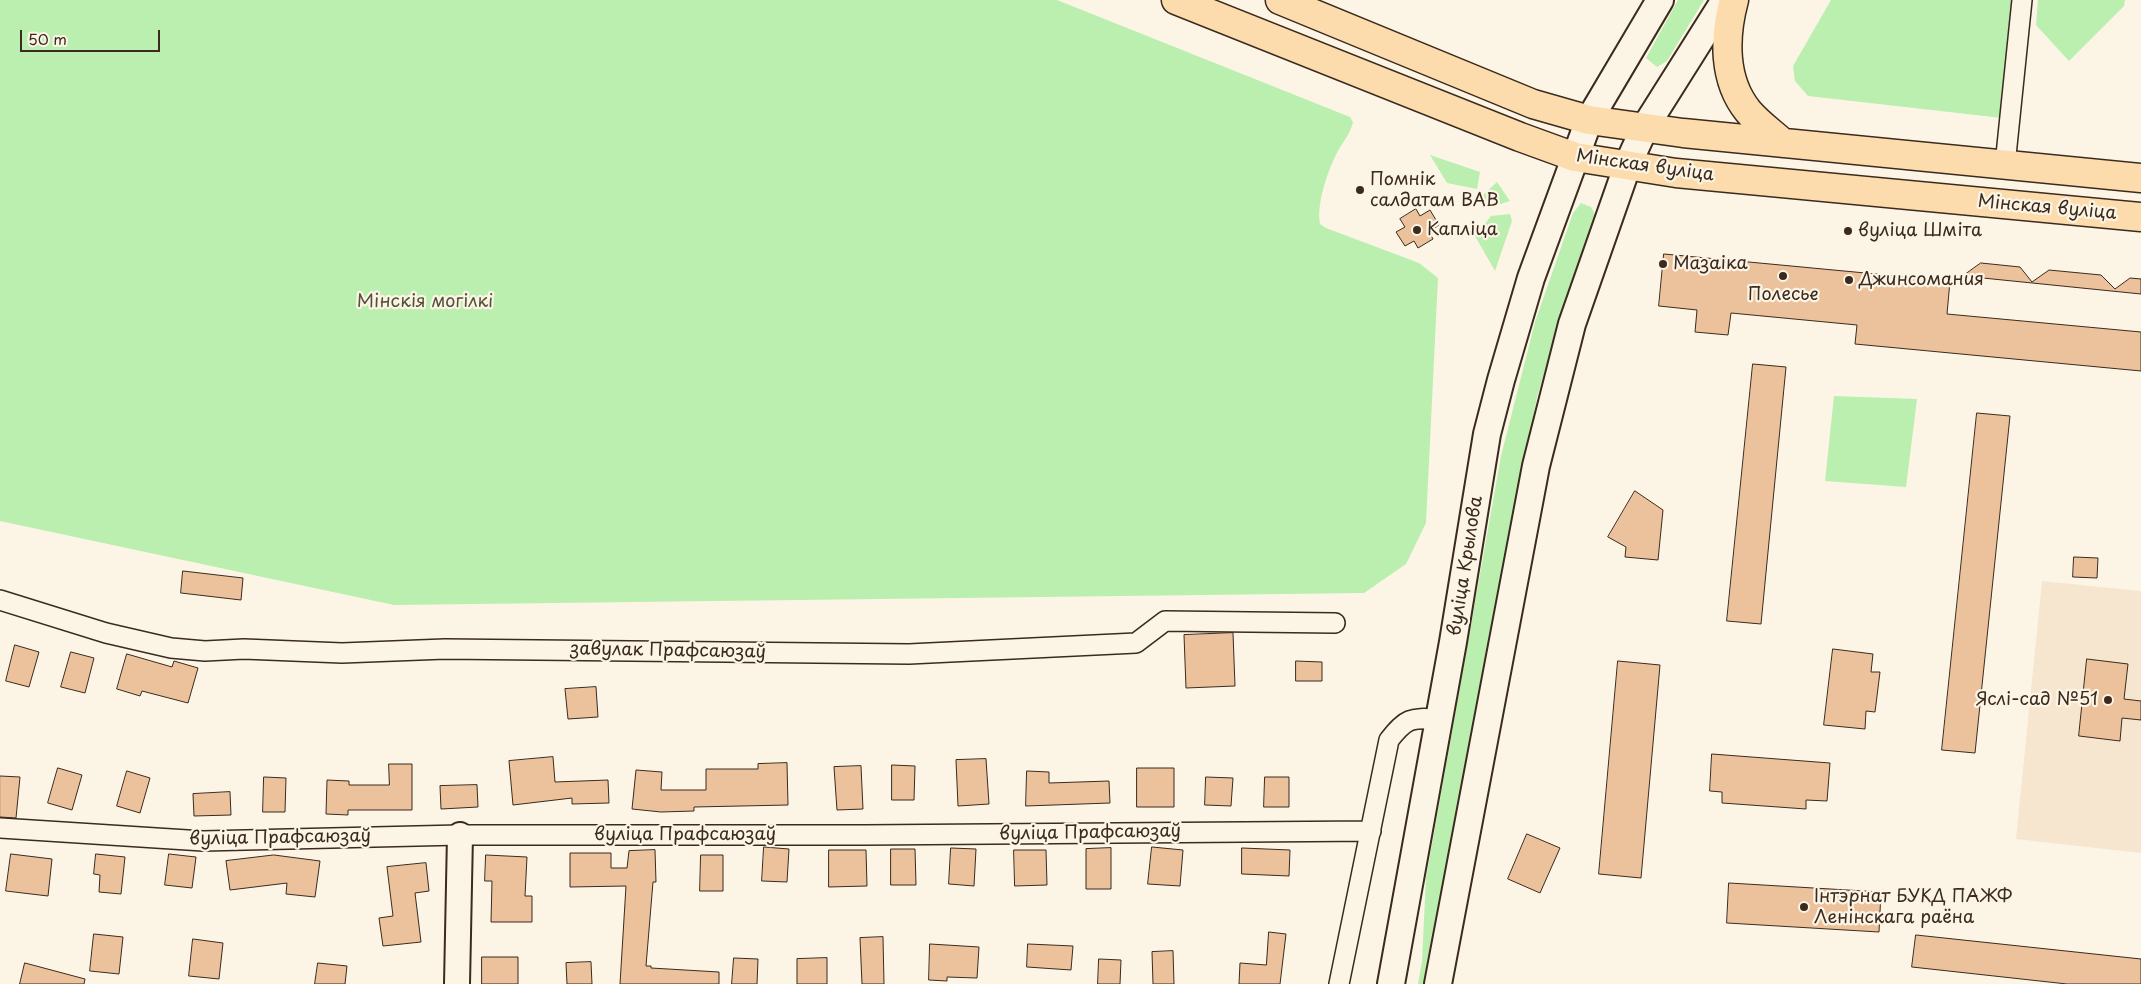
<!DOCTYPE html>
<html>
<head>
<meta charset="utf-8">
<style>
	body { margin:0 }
	#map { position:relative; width:2141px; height:984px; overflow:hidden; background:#fcf5e5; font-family:"Playpen Sans",sans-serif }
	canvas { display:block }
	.scale { position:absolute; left:20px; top:30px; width:140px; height:22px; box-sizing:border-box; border:2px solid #3b2a1e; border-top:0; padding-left:6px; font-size:15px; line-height:18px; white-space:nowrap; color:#3b2a1e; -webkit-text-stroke:4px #fcf5e5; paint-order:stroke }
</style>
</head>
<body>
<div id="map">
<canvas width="2141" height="984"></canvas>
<div class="scale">50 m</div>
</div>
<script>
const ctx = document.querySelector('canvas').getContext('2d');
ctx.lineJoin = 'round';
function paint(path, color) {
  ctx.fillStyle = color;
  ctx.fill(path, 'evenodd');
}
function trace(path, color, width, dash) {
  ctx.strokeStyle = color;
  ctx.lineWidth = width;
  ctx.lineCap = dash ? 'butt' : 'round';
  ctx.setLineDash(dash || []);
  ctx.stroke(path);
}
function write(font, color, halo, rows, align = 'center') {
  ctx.font = font + ' "Playpen Sans",sans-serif';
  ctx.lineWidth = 4.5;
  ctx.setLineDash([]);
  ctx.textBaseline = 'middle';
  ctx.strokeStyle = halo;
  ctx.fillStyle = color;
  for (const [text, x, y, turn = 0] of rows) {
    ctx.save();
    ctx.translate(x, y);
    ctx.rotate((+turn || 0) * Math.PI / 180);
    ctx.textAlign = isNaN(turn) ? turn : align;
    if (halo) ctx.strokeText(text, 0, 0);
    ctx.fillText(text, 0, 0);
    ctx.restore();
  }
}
paint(new Path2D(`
	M2042 581 2141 591V853L2016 839Z`), '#f7e6cf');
paint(new Path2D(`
	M0 0H1057L1350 117 1353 122C1351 132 1344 141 1339 149 1329 167 1316 203 1320 224L1326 228 1419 263 1438 278 1426 523 1406 564 1364 593 394 605 0 521Z
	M1678 0H1704L1667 61 1657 67 1646 58Z
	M1831 0H2013L2002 118 1808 96 1795 81 1793 66Z
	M2038 0H2125L2124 6 2069 61 2036 25Z
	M1430 155 1480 172 1477 189 1447 183Z
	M1497 182 1510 201 1491 207 1482 196Z
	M1581 203 1591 207 1595 214 1594 225 1564 307 1537 397 1423 984H1418L1422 961 1426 878 1501 456 1535 322 1573 213Z
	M1510 214 1512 221 1495 271 1475 236 1491 216Z
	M1834 396 1917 399 1906 487 1825 481Z`), '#baefb0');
const building = new Path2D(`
	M1416 209 1420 216 1430 210 1439 225 1429 232 1433 239 1418 248 1414 241 1405 246 1396 232 1405 227 1400 219Z
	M1664 254 1950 281 1947 314 2141 332V371L1855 344 1857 325 1731 313 1728 335 1695 332 1697 310 1659 306Z
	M1981 263 2020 267 2032 282 2049 270 2101 275 2115 289 2130 278 2141 279V294L1963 276Z
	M1753 364 1786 367 1761 624 1727 621Z
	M1977 413 2010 416 1975 753 1942 750Z
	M1635 491 1663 510 1658 560 1625 557 1626 547 1608 537Z
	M2074 557 2098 558 2097 578 2073 577Z
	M183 571 243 578 241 600 181 593Z
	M1233 633 1235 686 1186 688 1184 635Z
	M15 645 39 652 29 687 6 681Z
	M1833 649 1873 654 1871 672H1880L1875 712 1866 711 1865 729 1824 725Z
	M71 652 94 658 85 693 61 687Z
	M127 654 172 667 174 661 198 668 188 703 142 691 140 696 117 689Z
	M2087 659 2128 664 2124 699 2141 701V720L2122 718 2120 741 2079 736Z
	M1296 661 1322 662V681H1296Z
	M1618 661 1660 665 1641 878 1599 874Z
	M596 687 598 717 568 719 565 689Z
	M1712 754 1830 763 1827 801 1806 800V809L1722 803V792L1710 791Z
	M553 757 555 782 608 780 609 803 572 804V798L513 805 509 761Z
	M986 759 989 804 958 806 956 760Z
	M787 763 788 805 694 807V811L661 812 632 809 636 770 662 772 661 790H706V769H758V764Z
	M389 764H412V810H348V815L326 814 327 780 349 781V785H389Z
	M892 765 915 766 914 800H892Z
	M861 766 863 809 837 810 834 767Z
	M58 768 82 775 72 810 48 803Z
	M1137 768H1174V807H1137Z
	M127 771 150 778 140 813 117 806Z
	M1027 771 1049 772V783L1109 781 1110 803 1026 806Z
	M0 776 20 777 16 818 0 817Z
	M264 777 286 778 285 812H263Z
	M1206 777 1233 778 1231 806 1205 805Z
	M1265 777H1289V807H1264Z
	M477 785 478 807 441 809 440 786Z
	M230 792 231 815 194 816 193 794Z
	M1527 834 1560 848 1540 893 1508 879Z
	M764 847 789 849 787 882 762 881Z
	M1152 847 1183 850 1180 886 1148 884Z
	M951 848 976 849 974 886 949 884Z
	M1111 848V889H1086V849Z
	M1242 848 1290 850 1289 876 1242 874Z
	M891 849H915L916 885H891Z
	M655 850 656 882H653L646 966H651V968L719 972V984H620L626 886 570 887V853H611V868H627L629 851Z
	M829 850H866L867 886 829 887Z
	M1014 850H1046L1047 885 1015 886Z
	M11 854 52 859 48 896 6 891Z
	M96 854 125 857 121 894 99 892 100 875 94 874Z
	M169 854 196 857 192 888 165 885Z
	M274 855 320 861 315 897 286 894 287 883 230 890 226 861Z
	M486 855 527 857 525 896H532V922H491L492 881H485Z
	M701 855H723V891H700Z
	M426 863 429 891 415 893 421 942 383 946 379 918 393 916 387 867Z
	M1729 883 1881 892 1879 932 1727 923Z
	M1269 932 1286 934 1280 984H1239L1240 963 1266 965Z
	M94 934 123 937 119 974 90 971Z
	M1916 935 2141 959V984H2067L1912 967Z
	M883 937 884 984H862L860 938Z
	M193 939 223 943 219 979 189 976Z
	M930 944 979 947 977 978 947 977V981L929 980Z
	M1028 944 1073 946 1071 970 1027 967Z
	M1173 951 1174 984H1153L1152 952Z
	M482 957H518V984H482Z
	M734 958 758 959 757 984H732Z
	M827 958V984H797V959Z
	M1099 959 1121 960 1120 984H1098Z
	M591 962 592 984H567L566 963Z
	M25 963 85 979 84 984H20Z
	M318 963 347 966 345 984H315Z`);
paint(building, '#ebc29b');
trace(building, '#3b2a1e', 1);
const minor = new Path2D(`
	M2005 165 2022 0
	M0 600 106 633 171 648 205 651 244 649 342 653 445 649 909 654 1136 643 1165 621 1335 623
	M0 828 203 841 460 835H865L1371 831
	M1339 984 1389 740C1407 717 1411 718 1439 719`);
const tertiary = new Path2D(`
	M457 984 460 835`);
const secondary = new Path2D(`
	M1391 984 1453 642 1487 434 1501 380 1531 278 1589 120 1660 0
	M1438 984 1536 466 1572 324 1628 164 1645 127 1725 0`);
const primary = new Path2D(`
	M1176 0 1520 137 1575 157 1676 173 2141 217
	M1280 0 1533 104 1589 120 1683 133 2141 178
	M1734 0C1724 37 1723 80 1748 111 1758 123 1772 133 1783 143`);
trace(minor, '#3b2a1e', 22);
trace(tertiary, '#3b2a1e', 28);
trace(secondary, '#3b2a1e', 30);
trace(primary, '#3b2a1e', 31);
trace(minor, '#fcf5e5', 19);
trace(tertiary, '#fcf5e5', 24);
trace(secondary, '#fcf5e5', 26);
trace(primary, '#fcdcac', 28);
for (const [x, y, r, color] of [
	[1360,190,5,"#3b2a1e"],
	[1417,230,5,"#3b2a1e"],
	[1848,231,5,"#3b2a1e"],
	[1663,264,5,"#3b2a1e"],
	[1783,276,5,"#3b2a1e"],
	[1849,280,5,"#3b2a1e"],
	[2108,700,5,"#3b2a1e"],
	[1804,907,5,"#3b2a1e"]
]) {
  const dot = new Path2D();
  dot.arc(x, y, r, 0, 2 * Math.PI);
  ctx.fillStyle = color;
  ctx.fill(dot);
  trace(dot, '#fcf5e5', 2);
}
write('18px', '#3b2a1e', '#fcf5e5', [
	["Мінская вуліца",1645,166,8],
	["Мінская вуліца",2047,208,5],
	["вуліца Крылова",1466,566,-81],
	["завулак Прафсаюзаў",668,651,1],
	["вуліца Прафсаюзаў",1090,833,-1],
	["вуліца Прафсаюзаў",685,835],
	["вуліца Прафсаюзаў",280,838,-1]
]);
write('18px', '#3b2a1e', '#fcf5e5', [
	["Помнік",1370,180],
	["салдатам ВАВ",1370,201],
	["Капліца",1427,230],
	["вуліца Шміта",1858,231],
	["Мазаіка",1673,264],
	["Джинсомания",1859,280],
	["Полесье",1783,295,"center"],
	["Яслі-сад №51",2098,700,"right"],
	["Інтэрнат БУКД ПАЖФ",1814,897],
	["Ленінскага раёна",1814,918]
], 'left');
write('18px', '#54513b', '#fcf5e5', [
	["Мінскія могілкі",425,302]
]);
</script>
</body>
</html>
